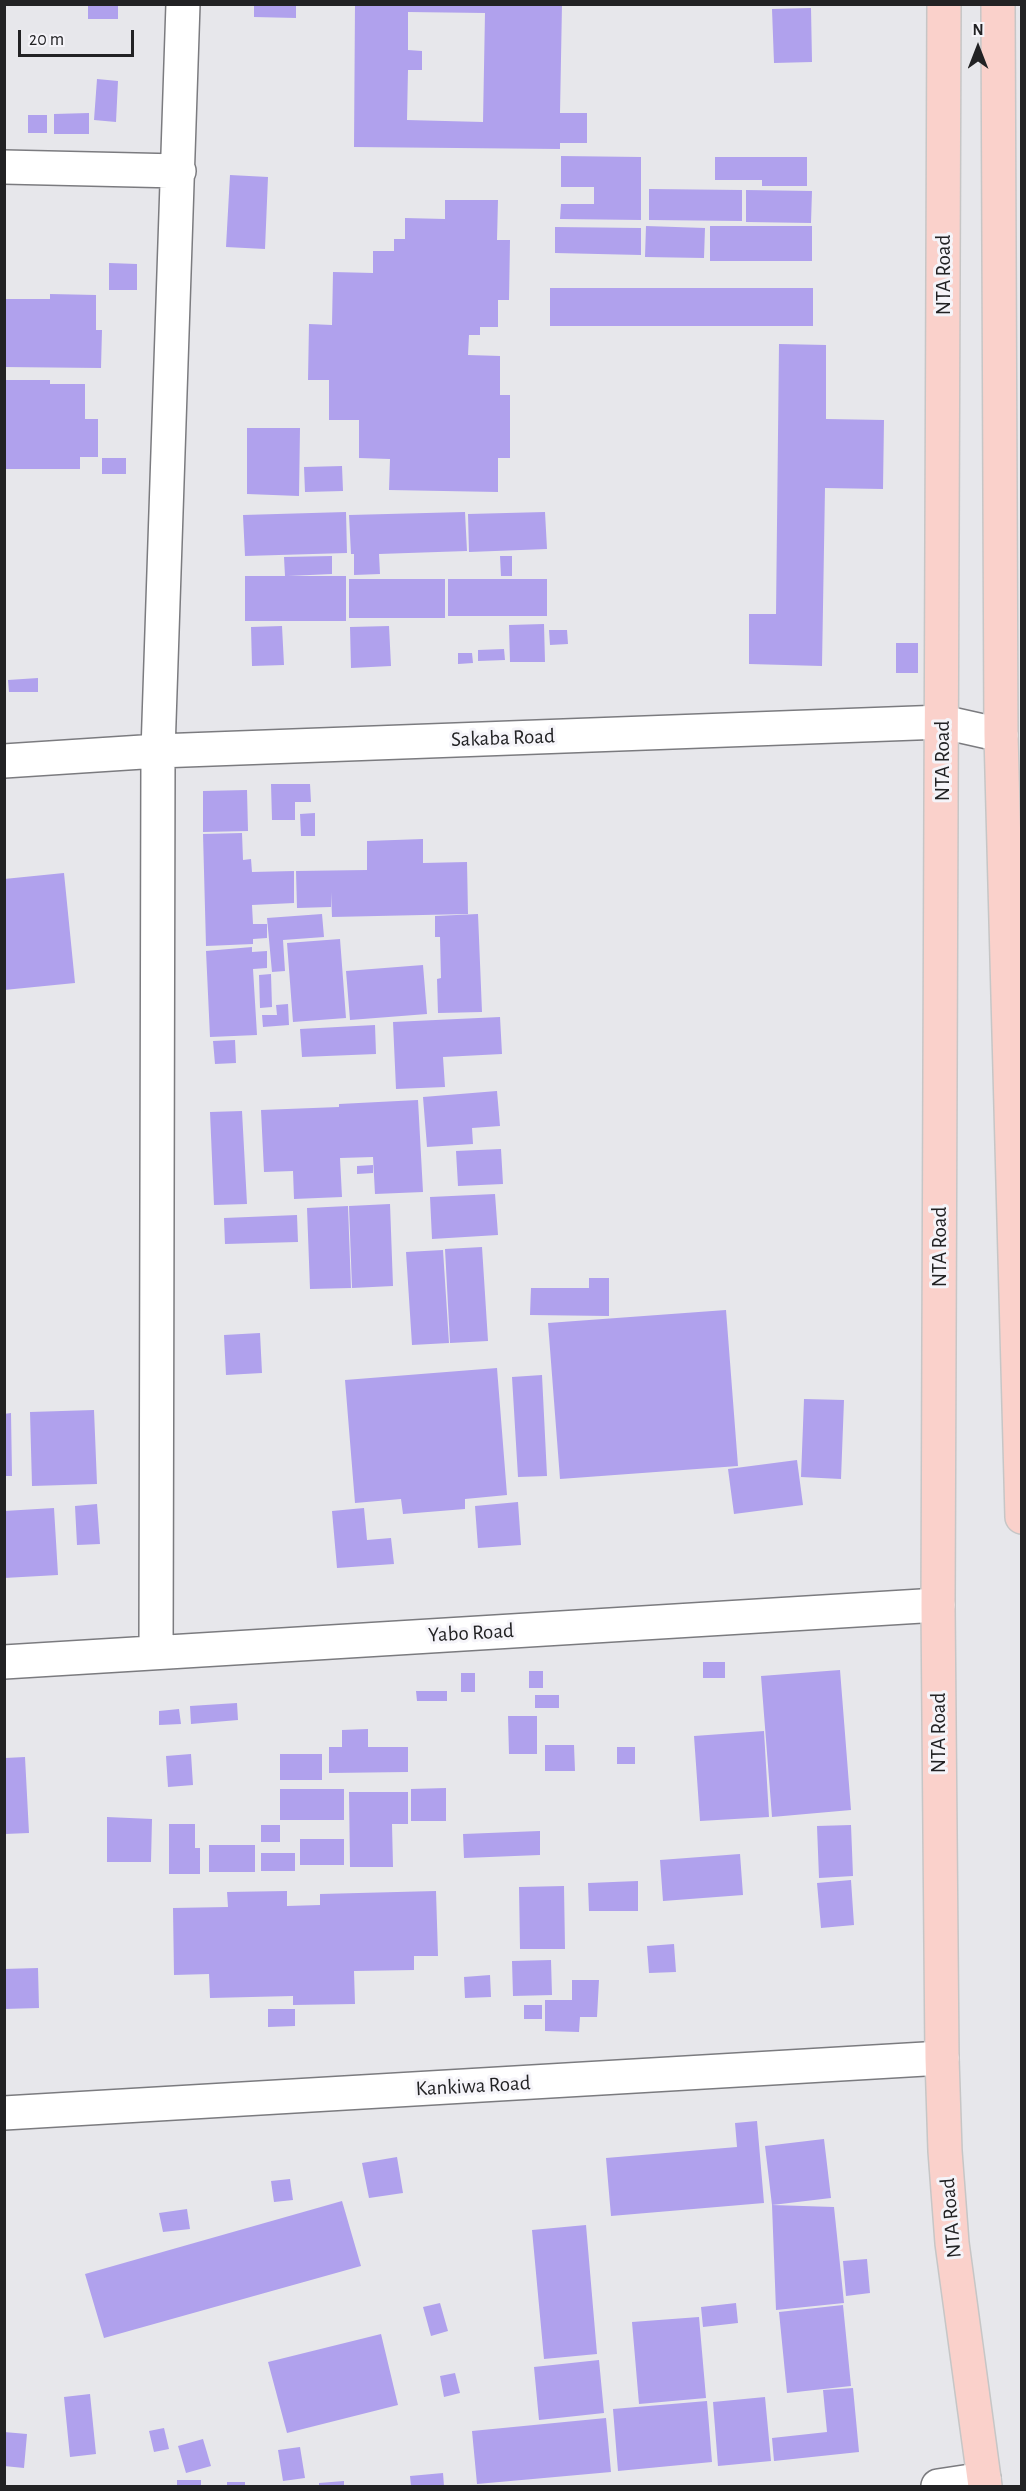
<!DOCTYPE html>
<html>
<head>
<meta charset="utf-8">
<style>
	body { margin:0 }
	#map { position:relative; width:1026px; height:2491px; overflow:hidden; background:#e7e7eb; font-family:"Alegreya Sans",sans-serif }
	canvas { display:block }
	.frame { position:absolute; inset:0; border:6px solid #222224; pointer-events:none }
	.north { position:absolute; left:948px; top:18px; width:60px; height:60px; -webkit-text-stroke:4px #f5f4f9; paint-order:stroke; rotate:0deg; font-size:16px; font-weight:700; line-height:24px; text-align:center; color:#222224 }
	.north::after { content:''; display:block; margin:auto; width:21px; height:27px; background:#222224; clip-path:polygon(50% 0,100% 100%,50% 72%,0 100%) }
	.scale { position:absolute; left:18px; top:30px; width:116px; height:27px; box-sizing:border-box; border:3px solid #222224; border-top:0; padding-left:8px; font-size:18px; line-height:21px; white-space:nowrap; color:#222224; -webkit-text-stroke:4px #f5f4f9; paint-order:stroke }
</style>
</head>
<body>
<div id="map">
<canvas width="1026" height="2491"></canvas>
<div class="frame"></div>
<div class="north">N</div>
<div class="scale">20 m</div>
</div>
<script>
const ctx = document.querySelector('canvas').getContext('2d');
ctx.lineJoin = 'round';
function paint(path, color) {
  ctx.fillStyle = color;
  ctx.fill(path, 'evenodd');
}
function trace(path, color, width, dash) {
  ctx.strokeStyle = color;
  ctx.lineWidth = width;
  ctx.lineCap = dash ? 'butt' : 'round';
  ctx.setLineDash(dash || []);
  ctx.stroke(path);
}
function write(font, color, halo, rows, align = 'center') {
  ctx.font = font + ' "Alegreya Sans",sans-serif';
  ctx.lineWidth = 6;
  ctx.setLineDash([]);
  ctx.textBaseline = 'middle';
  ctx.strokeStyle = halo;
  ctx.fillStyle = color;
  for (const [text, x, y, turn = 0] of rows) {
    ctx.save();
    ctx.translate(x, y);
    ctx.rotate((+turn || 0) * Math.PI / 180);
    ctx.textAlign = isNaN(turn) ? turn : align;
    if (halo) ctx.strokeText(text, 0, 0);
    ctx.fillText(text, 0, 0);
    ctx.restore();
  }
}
paint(new Path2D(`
	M88 4H118V19H88Z
	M254 4H296V18L254 17Z
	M355 4H562L560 113H587V143H560V149L354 147ZM408 12 485 13 483 122 407 120 408 70H422V51L408 50Z
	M811 8 812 62 774 63 772 9Z
	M97 79 118 81 116 122 94 120Z
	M89 113V134H54V114Z
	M28 115H47V133H28Z
	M561 156 641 157V220L560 219 561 204H594V187H561Z
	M715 157H807V186H762V180H715Z
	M230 175 268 177 265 249 226 247Z
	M649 189 742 190V221L649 220Z
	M746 190 812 191 811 223 746 222Z
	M445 200H498L497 240H510L509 300H498V327H480V335H469L468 355 500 356V395H510V458H498V492L389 490 390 459 359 458V420H329V380H308L309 324 332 325 333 272 373 273V251H394V239H405V218L445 219Z
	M646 226 705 228 704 258 645 257Z
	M710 226H812V261H710Z
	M555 227 641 228V255L555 253Z
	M109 263 137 264V290H109Z
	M550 288H813V326H550Z
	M50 294 96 295V330H102L101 368 4 367V299H50Z
	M779 344 826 345V419L884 420 883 489 825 488 822 666 749 664V614H776Z
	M4 380H50V384H85V419H98V457H80V469H4Z
	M247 428H300L299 496 247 494Z
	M102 458H126V474H102Z
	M342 466 343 491 305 492 304 467Z
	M346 512 347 553 245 556 243 515Z
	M465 512 467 551 379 554 380 574 354 575V554H351L349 515Z
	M545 512 547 549 469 552 468 514Z
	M332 556V574L288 576H346V621H245V576H285L284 557Z
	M500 556H512V576H501Z
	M349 579H445V618H349Z
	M448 579H547V616H448Z
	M544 624 545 662H510L509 625Z
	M282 626 284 665 252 666 251 627Z
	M389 626 391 666 351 668 350 627Z
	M549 630H567L568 644 550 645Z
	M896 643H918V673H896Z
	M504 649 505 660 478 661V650Z
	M458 653H472L473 663 458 664Z
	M38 678V692H9L8 680Z
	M271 784H310L311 802H295V820H272Z
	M247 790 248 831 203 832V791Z
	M315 813V836H301L300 814Z
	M242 833 243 860 251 859 252 872 294 871V903L252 905 253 924H267V938L253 939V944L206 946 203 834Z
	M423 839V863L467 862 468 914 332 917 331 892V907L297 908 296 871 367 870V841Z
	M64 873 75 983 4 990V879Z
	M322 914 324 937 283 940 285 971 272 972 267 918Z
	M478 914 482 1012 438 1013 437 979 441 978 440 937H435V916Z
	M340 939 346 1018 293 1022 287 943Z
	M252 947V952L267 951V968L253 969 257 1035 210 1037 206 951Z
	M423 965 427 1014 350 1020 346 971Z
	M271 974 272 1007 260 1008 259 975Z
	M288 1004 289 1025 263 1027 262 1015H277L276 1005Z
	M500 1017 502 1054 443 1057 445 1087 396 1089 393 1022Z
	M375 1025 376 1054 302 1057 300 1029Z
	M235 1040 236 1063 215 1064 213 1041Z
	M497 1091 500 1126 472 1128 473 1144 427 1147 423 1097Z
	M418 1100 423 1192 375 1194 373 1157 340 1158 342 1197 294 1199 293 1171 264 1172 261 1110 339 1107V1104Z
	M242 1111 247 1204 214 1205 210 1112Z
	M501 1149 503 1184 458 1186 456 1151Z
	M373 1165V1173L357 1174V1166Z
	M495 1194 498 1235 432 1239 430 1197Z
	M390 1204 393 1286 352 1288 349 1206Z
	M348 1206 351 1288 310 1289 307 1208Z
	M297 1215 298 1242 225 1244 224 1218Z
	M482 1247 488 1341 450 1343 445 1249Z
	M443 1250 449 1343 412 1345 406 1252Z
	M589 1278H609V1316L530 1315 531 1288H589Z
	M726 1310 738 1466 560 1479 548 1323Z
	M260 1333 262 1373 226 1375 224 1335Z
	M497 1368 507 1495 465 1499V1509L403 1514 401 1499 355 1503 345 1380Z
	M542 1375 547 1476 518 1477 512 1377Z
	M804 1399 844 1400 841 1479 801 1477Z
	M94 1410 97 1484 32 1486 30 1412Z
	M11 1413 12 1476H4V1414Z
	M797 1460 803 1505 734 1514 728 1469Z
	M518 1502 521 1545 478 1548 475 1506Z
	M97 1504 100 1544 77 1545 75 1506Z
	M54 1508 58 1575 4 1578V1511Z
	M364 1508 367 1540 391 1538 394 1564 337 1568 332 1511Z
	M703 1662H725V1678H703Z
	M840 1670 851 1810 772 1817 761 1676Z
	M529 1671H543V1688H529Z
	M461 1673H475V1692H461Z
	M416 1691H447V1701H417Z
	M535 1695H559V1708H535Z
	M237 1703 238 1720 191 1724 190 1706Z
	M179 1709 181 1724 159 1725V1711Z
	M508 1716H537V1754H509Z
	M368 1729V1747H408V1772L329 1773V1747H342V1730Z
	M764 1731 769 1817 700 1821 694 1736Z
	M545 1745H574L575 1771H545Z
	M617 1747H635V1764H617Z
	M191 1754 193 1785 168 1787 166 1756Z
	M280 1754H322V1780H280Z
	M25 1757 29 1833 5 1834V1758Z
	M446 1788V1821H411V1789Z
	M280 1789H344V1820H280Z
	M349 1792H408V1824H392L393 1867H350Z
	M107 1817 152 1819 151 1862H107Z
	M169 1824H195V1848H200V1874H169Z
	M261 1825H280V1842H261Z
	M851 1825 853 1876 819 1878 817 1826Z
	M540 1831V1855L464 1858 463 1834Z
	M300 1839H344V1865H300Z
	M209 1845H255V1872H209Z
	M261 1853H295V1871H261Z
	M740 1854 743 1895 663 1901 660 1860Z
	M851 1880 854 1925 821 1928 817 1883Z
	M638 1881V1911H589L588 1883Z
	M564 1886 565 1949H520L519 1887Z
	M287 1891V1906L320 1905V1894L436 1891 438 1956H414V1970L354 1971 355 2004 293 2005V1996L210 1998 209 1974 174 1975 173 1908 228 1907 227 1892Z
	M674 1944 676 1972 649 1973 647 1946Z
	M551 1960 552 1995 513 1996 512 1961Z
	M38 1968 39 2008 4 2009V1969Z
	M490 1975 491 1997 465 1998 464 1977Z
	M572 1980H599L597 2017H580L579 2032 545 2031V2000H572Z
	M524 2005H542V2019H524Z
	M268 2009H295V2026L268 2027Z
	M757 2121 764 2203 611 2216 606 2158 737 2147 735 2123Z
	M824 2139 831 2198 772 2205 834 2207 844 2303 776 2310 772 2205 765 2146Z
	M397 2157 403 2193 369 2198 362 2163Z
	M290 2179 293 2200 274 2202 271 2181Z
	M342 2201 361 2266 104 2338 85 2274Z
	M187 2209 190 2229 163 2232 159 2213Z
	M586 2225 597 2354 544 2359 532 2230Z
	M867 2259 870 2293 846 2296 843 2261Z
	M440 2303 448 2331 431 2336 423 2307Z
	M736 2303 738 2323 703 2327 701 2307Z
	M843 2305 851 2386 787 2393 779 2312Z
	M699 2317 706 2398 639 2404 632 2322Z
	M381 2334 398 2405 287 2433 268 2362Z
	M599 2360 604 2413 539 2420 534 2367Z
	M455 2373 460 2393 444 2397 440 2376Z
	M853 2388 859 2452 774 2461 772 2438 827 2432 823 2390Z
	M90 2394 96 2454 70 2457 64 2397Z
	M765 2397 771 2461 718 2466 713 2402Z
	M707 2401 712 2462 618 2471 613 2409Z
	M606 2418 611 2472 477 2484 472 2431Z
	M164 2428 169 2449 154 2452 149 2431Z
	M4 2432 27 2434 24 2468 4 2466Z
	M203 2439 211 2466 186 2473 178 2446Z
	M300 2447 305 2478 283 2481 278 2450Z
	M443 2473 444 2486H411L410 2476Z
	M177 2480H201V2486H177Z
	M344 2481V2486H319V2483Z
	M227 2482H245V2486H227Z`), '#b0a1ed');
const minor = new Path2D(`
	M4 167 179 171
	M4 761 158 751 943 722 1001 735
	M156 1652 158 751 183 4
	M4 1662 938 1605
	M4 2113 942 2058
	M938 2486 984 2479`);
const major = new Path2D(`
	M944 4 938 1605 942 2058 945 2151 952 2243 985 2486
	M998 4 1001 735 1022 1517`);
trace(minor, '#7b7b7f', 36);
trace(major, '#c6c6c6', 36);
trace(minor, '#fff', 33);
trace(major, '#fad1cb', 33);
write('21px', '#222224', '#f5f4f9', [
	["NTA Road",944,275,-90],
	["Sakaba Road",503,738,-2],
	["NTA Road",943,761,-90],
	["NTA Road",940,1247,-90],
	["Yabo Road",471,1633,-3],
	["NTA Road",939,1733,-90],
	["Kankiwa Road",473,2086,-3],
	["NTA Road",951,2218,-95]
]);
</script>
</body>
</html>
